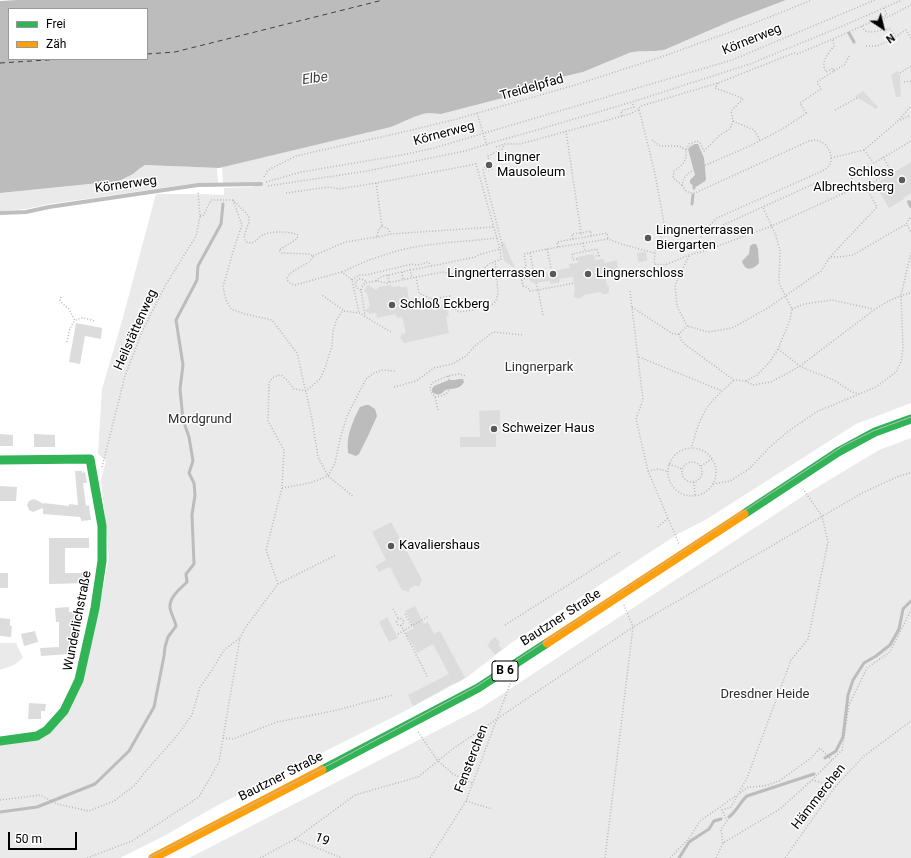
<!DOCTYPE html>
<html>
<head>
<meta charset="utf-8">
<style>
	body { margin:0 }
	#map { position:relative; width:911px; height:858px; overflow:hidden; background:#fff; font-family:Roboto,sans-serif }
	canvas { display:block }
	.legend { position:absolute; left:8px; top:8px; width:140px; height:52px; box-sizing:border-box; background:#fff; border:1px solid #999; margin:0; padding:5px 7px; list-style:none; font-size:12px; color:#000 }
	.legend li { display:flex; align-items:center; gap:8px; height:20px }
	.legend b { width:20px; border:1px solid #999 }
	.north { position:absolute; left:863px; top:8px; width:40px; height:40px; -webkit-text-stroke:3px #fff; paint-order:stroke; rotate:145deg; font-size:11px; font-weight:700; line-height:16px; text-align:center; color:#000 }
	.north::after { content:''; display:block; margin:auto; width:14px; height:18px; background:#000; clip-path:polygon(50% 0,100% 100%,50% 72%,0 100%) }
	.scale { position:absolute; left:8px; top:832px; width:69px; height:18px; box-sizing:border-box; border:2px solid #000; border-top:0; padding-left:5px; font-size:12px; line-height:14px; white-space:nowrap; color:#000; -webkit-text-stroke:3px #fff; paint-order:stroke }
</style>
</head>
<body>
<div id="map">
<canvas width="911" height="858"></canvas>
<ul class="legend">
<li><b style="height:5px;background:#30b455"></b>Frei</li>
<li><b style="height:5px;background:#ff9f0a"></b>Zäh</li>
</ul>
<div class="north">N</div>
<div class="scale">50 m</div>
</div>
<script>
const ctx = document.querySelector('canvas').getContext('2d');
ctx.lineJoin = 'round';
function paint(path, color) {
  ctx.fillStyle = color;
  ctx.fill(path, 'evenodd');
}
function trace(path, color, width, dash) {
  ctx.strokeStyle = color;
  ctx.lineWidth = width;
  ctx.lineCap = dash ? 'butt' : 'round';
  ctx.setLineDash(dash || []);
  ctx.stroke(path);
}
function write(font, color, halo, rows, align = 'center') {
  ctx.font = font + ' Roboto,sans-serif';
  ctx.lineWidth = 3;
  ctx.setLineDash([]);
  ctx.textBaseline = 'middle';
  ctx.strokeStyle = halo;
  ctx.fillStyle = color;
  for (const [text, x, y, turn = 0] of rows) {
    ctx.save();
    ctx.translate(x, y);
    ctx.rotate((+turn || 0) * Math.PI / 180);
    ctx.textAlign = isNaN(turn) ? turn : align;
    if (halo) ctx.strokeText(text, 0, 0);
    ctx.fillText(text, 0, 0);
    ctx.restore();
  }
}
paint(new Path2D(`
	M786 0H911V403L856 424 707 519 678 534 511 643 466 678 401 713 218 805 164 836 120 858H0V744L58 723 99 609 109 558 101 479 106 461 98 454 102 389 122 321 156 194H202L224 195V188L253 187 254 184 223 183 222 167 391 127 414 117 423 114 428 113 441 114 499 99 517 96 538 86 549 80 583 72 629 53C640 50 652 52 664 50L731 21Z
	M145 165 217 168 218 183H198L49 204 26 209 0 211V193L119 181 133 174 139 169Z
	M911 438V858H189L481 708 806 494 879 450Z
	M0 643H16L23 658 14 665 0 670Z`), '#eaeaea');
paint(new Path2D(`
	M17 0H786L731 21 664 50C652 52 640 50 629 53L583 72 549 80 538 86 517 96 499 99 441 114 428 113 423 114 414 117 391 127 219 168 145 165 139 169 133 174 119 181 0 193V1ZM9 9H147V59H9Z
	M695 144H698L704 158 706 179C704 183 706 180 702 183 697 186 696 189 690 183V180L695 175 688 149 691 146Z
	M753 244H756L758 249 759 263C753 270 745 272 742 261L749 254 750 246Z
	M459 379H463L464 382C460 390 452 388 445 390 441 395 437 396 432 392V389L434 386 449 380H455Z
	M366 405H369L375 409 377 416 368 436 359 454 356 456 348 453C346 437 352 422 360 407Z`), '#bcbcbc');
trace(new Path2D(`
	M849 33 854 42
	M694 188V186
	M692 204 693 195
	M825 758 836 751 843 737 848 695 853 680 864 663 876 656 890 645 899 629 903 609 911 601
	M0 812 37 807 95 784 129 751 154 707 164 656 165 647 168 637 176 626C175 620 171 614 170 608 169 597 180 589 187 582L186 574 194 564 192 515 195 495 194 483 189 473 193 461 189 437 183 420 180 389 183 365 176 320 197 280 198 266 221 224 223 204
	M729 817C737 811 740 802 747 796L814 774
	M679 858 689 842 709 829 714 821 721 819`), '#bcbcbc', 3);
trace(new Path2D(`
	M147 54 175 52 383 0
	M0 63 63 59`), '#404040', 1, [5, 4]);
paint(new Path2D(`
	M898 71 901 77 900 78 901 97H896L891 75Z
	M863 91 878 107 876 109 855 96Z
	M911 162V193L903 198 904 199 889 208 875 184Z
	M504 242 515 268 504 261 501 243Z
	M646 252 647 261 638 262 637 253Z
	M594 254 595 260 604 259V263L617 260 618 269 604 272 607 285 609 286V291L607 294H603L600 292 584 295 581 298 578 299 574 297V293L575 290 573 277 559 279 560 282 550 284V281L533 283 530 281 529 276 531 273 537 272V274L570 268 569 264 578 263 577 257Z
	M368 285 376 290 379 287 389 285 394 287 400 286V287H407L409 299 416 298H418L425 303 426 308 446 304 449 316 446 317 449 333 404 343 400 338 402 334 406 333 402 317 398 318 395 314 377 318 376 313 371 314 365 311 370 306 367 293 364 291Z
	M76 323 102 328 101 339 85 336 80 364 69 362Z
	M500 410V429H496V447H460V437H480L479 411Z
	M0 434 13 435V446H0Z
	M34 434 55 435V447H34Z
	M75 471H82V473L85 472 87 483H83L86 506 89 505 91 520 81 521V518H80V517L43 514V508L33 512 29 510 27 505 29 501 34 499 44 504V503L69 506V504L78 505Z
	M0 486 17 487 16 501H0Z
	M391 522 422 580 419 587 416 585 410 588 409 592 402 590 390 567 379 572 375 566 386 560 372 532Z
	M49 538H89V548H65V573H89V583L49 584Z
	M0 573H8V588H0Z
	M415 606 424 624 428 622 434 634 440 631 465 678 454 684V683L413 706 408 695 449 674 433 644 417 653 413 645 405 633 414 628 405 611Z
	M69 607V612H79V622H71L72 642H69L70 654 41 656 40 648 59 647V622H56L55 608Z
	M387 617 398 638 389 642 379 622Z
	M0 618 10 619V626H12L11 637 0 636Z
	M35 631 38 642 24 646 21 634Z
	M495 637 500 643 498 644 502 649 495 655 487 645 490 643 489 642Z
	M29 703 46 704 45 711H41V719H28Z`), '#dcdcdc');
trace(new Path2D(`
	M874 21 875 23 884 19 911 5
	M862 26C863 28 864 30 866 31 870 34 884 29 890 29L894 34 887 38 888 41 906 30 911 38
	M866 46H877L888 41
	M834 71 845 64 850 54
	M900 73 911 66
	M904 82 911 81
	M639 108 641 106 718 83 794 53 797 54 833 39 887 15 884 8
	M835 110 857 98
	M477 113 487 146
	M806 113 800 103 821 89 817 82 834 71 833 68 826 72C825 69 823 66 824 63 825 57 831 50 834 46L833 40
	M622 116 621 111 634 107 632 102
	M900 120 911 115
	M733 121 754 130 760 140
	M566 131 581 233 591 231V236
	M652 140 660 146H679L686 150
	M496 147 505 144
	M864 150 873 162
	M883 157 893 174
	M831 158 864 150 899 120 911 106
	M489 162 488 156 502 149 505 144H520L630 114 639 109 655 174 666 234 659 238 655 253 654 264 665 265 689 255 704 251 772 226 842 194 865 185 877 207 830 257 821 271 768 308 732 328 708 332 687 326
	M485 166a4 4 0 1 1 8 0a4 4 0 1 1-8 0Z
	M485 167 483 170 503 248
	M264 177 268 170 296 156 340 146 395 134 457 119 575 85 664 56 752 24 812 0
	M266 182 301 172 402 155 434 148 732 60 875 0
	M376 183 382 226 378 231 377 237
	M682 185 673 178 674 171C683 165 687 161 686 150L689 144 697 141 700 143 704 151 720 135 730 129 733 121 731 111 743 99C734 94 725 92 715 88L718 83
	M268 186 367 171 465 151 487 144 537 130 632 102 750 64 845 25 902 0
	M866 187 891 171
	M286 193 329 187 339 189 376 183 476 164 500 249
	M842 194 854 175 911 141
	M233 200 242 225 235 245 223 287 226 300 231 309 245 314 272 320 297 353 312 419 318 457 328 476 354 497
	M200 216H203L211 200H233L249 216V222L244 236 246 242C256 245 255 239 263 235 269 231 292 231 298 235L297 239 279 250 282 253 310 254 313 256C312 258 311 260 309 262 304 266 273 278 295 285L342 272 352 280 359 313
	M723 225 818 182
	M907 225 911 232
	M382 226 388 229 391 234
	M573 239 572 234 581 233 582 237
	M583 243 585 251
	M558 247 557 242 607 233 608 239
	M547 249 552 271
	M704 251C703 248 700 245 700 242 699 235 712 223 717 218L820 172C824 170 828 168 830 164 834 153 826 141 815 140 813 140 811 141 809 141L695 193H690L686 191 682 185 684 178 690 172 752 145 784 128 808 112
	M530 253 534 273
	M313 256 345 242 377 237 391 234 493 227
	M689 256 675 285 677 306 687 326 679 334 681 340 687 346 734 380 746 381 753 385 771 382 786 374 800 366 874 310C886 302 897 296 911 293
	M831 257H839L853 255 906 224 911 217
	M577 259 573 260 572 254 597 249 599 256H594
	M410 270 432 266
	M342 272C367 260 394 250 421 246 446 242 472 241 497 238
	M402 272 403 280
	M388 275 389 282
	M416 277 419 293 431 299 450 296 456 310 459 312 485 308 493 304 496 301 498 293 495 261
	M521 279 530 278
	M352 280 359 275H366L412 264 418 265 428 262 432 266 475 257 481 254 500 249 501 259 489 264 478 274 458 275 442 272 387 283 376 281 365 283 362 287 361 290 365 316
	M376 281 380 277 410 270 412 278
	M536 283 538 290 574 283
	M361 290C350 286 358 273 366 282
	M630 291 643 400 636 419 648 471 679 544
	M61 297 60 300 62 303 69 309 75 321
	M632 307 673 334H679
	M792 309 804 304 832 300 873 309
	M344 311 359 313 391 332
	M543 315 538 290 530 291V290L525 286H523L520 273 522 272 526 266 524 254 547 249 608 239 621 244 654 253
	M67 342C69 333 70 319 82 318 86 318 91 320 95 321
	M778 349 800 366 811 371 834 380 852 392 860 394
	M639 357 722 391
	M448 376 449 381
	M746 381 757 375 769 363 778 349 790 320 792 309 779 283 780 251 776 236 763 207
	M394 387 416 381 434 368 452 364 466 356 476 345 493 332 524 335
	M435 397C442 396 448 395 450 387
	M438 410 435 397 431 392 430 388 432 383 438 380 448 376 459 374 466 376
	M692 446C696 432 700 417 709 405 716 396 726 388 734 380
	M668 472a24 24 0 1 1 48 0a24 24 0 1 1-48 0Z
	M682 472a10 10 0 1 1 20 0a10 10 0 1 1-20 0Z
	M669 464 682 469
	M701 466 713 458
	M102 467 125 376 142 332 165 286 196 236 200 216 198 192
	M648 471 658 469 667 471
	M694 482 695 495
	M713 484 730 481 749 469 770 447 786 433 816 412 876 387 896 372 901 362 903 348 901 295 911 253
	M282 488 310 483 328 476 335 463 340 439 347 416 366 379 374 373 382 370 395 371
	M658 527 668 518
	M278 584 266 550 282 488 284 450 268 421 269 383C272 377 275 376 281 375L286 379 294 389 306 391 320 379 325 368 332 346 333 331 336 321 343 310 322 295
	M393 609 398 618
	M405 614 412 626
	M396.5 622a3.5 3.5 0 1 1 7 0a3.5 3.5 0 1 1-7 0Z
	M401 625 428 678
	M505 625 620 552
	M398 634 429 616
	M418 732 438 761 453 774 472 783
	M223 738 233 739 277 722 333 711 393 695
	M812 780 835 786
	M740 793 748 787 764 786 779 781 811 758 820 748 832 760
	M0 800 40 795 57 804 89 811 114 801 135 785 146 771 176 737 192 715 200 687 212 670 224 650 240 638
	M466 801 492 809
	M295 839 342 858
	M723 843 721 829 727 821 722 810 731 807 747 778 791 660 808 639 828 542 822 516 803 489
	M87 858 132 841 199 797 219 762 240 638 245 628 278 584 336 555
	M260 858 295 839 355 795 418 777 454 748 581 662 633 627 624 605
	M430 858 466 801 512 679
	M605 858 633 627 862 493 899 476 911 473
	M670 858 690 837 700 821 737 795
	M716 858 723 843 780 809 812 780 842 750 849 705 867 668 890 652 911 610
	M785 858 835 787 864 756 911 721`), '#b8b8b8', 1.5, [1, 2]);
trace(new Path2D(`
	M909 202 911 206
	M0 213 26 212 49 207 198 185 261 184`), '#bebebe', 4);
trace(new Path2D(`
	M0 460 90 459 102 526V561L95 608 79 680 64 711 47 730 37 736 0 741
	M744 514 838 452 875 432 911 419
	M322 770 478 688 547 643`), '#30b455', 9);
trace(new Path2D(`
	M547 643 744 514
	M153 858 322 770`), '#ff9f0a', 9);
trace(new Path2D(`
	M148 858 340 759 477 686 843 446 873 431 911 417`), '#bdbdbd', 1);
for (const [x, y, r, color] of [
	[489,165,4,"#595959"],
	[902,180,4,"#595959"],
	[648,238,4,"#595959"],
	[553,274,4,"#595959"],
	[588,274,4,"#595959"],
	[392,305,4,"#595959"],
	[494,429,4,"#595959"],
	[391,546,4,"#595959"]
]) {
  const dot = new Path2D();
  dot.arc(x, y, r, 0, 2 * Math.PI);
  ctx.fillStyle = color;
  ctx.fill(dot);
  trace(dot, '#fff', 1.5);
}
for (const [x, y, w] of [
	[505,671,26]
]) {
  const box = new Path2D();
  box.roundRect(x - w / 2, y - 10, w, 20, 3);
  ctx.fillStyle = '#fff';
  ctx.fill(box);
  trace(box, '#000', 1);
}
write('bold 12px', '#000', null, [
	["B 6",505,671]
]);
write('13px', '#000', '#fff', [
	["Körnerweg",752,40,-22],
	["Treidelpfad",532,88,-16],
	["Körnerweg",444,134,-15],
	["Körnerweg",126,185,-8],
	["Heilstättenweg",136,330,-66],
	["Bautzner Straße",561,618,-33],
	["Wunderlichstraße",78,621,-79],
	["Fensterchen",472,759,-69],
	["Bautzner Straße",281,777,-27],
	["Hämmerchen",819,797,-52],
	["19",322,840,22]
]);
write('13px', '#000', '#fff', [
	["Lingner",497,158],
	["Mausoleum",497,173],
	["Schloss",894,173,"right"],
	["Albrechtsberg",894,188,"right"],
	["Lingnerterrassen",656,231],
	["Biergarten",656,246],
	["Lingnerterrassen",545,274,"right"],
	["Lingnerschloss",596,274],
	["Schloß Eckberg",400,305],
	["Schweizer Haus",502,429],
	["Kavaliershaus",399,546]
], 'left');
write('13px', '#2f2f2f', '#fff', [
	["Lingnerpark",539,368],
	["Mordgrund",200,420],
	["Dresdner Heide",765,695]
]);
write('italic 14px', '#404040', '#fff', [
	["Elbe",315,79,-8]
]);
</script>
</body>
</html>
